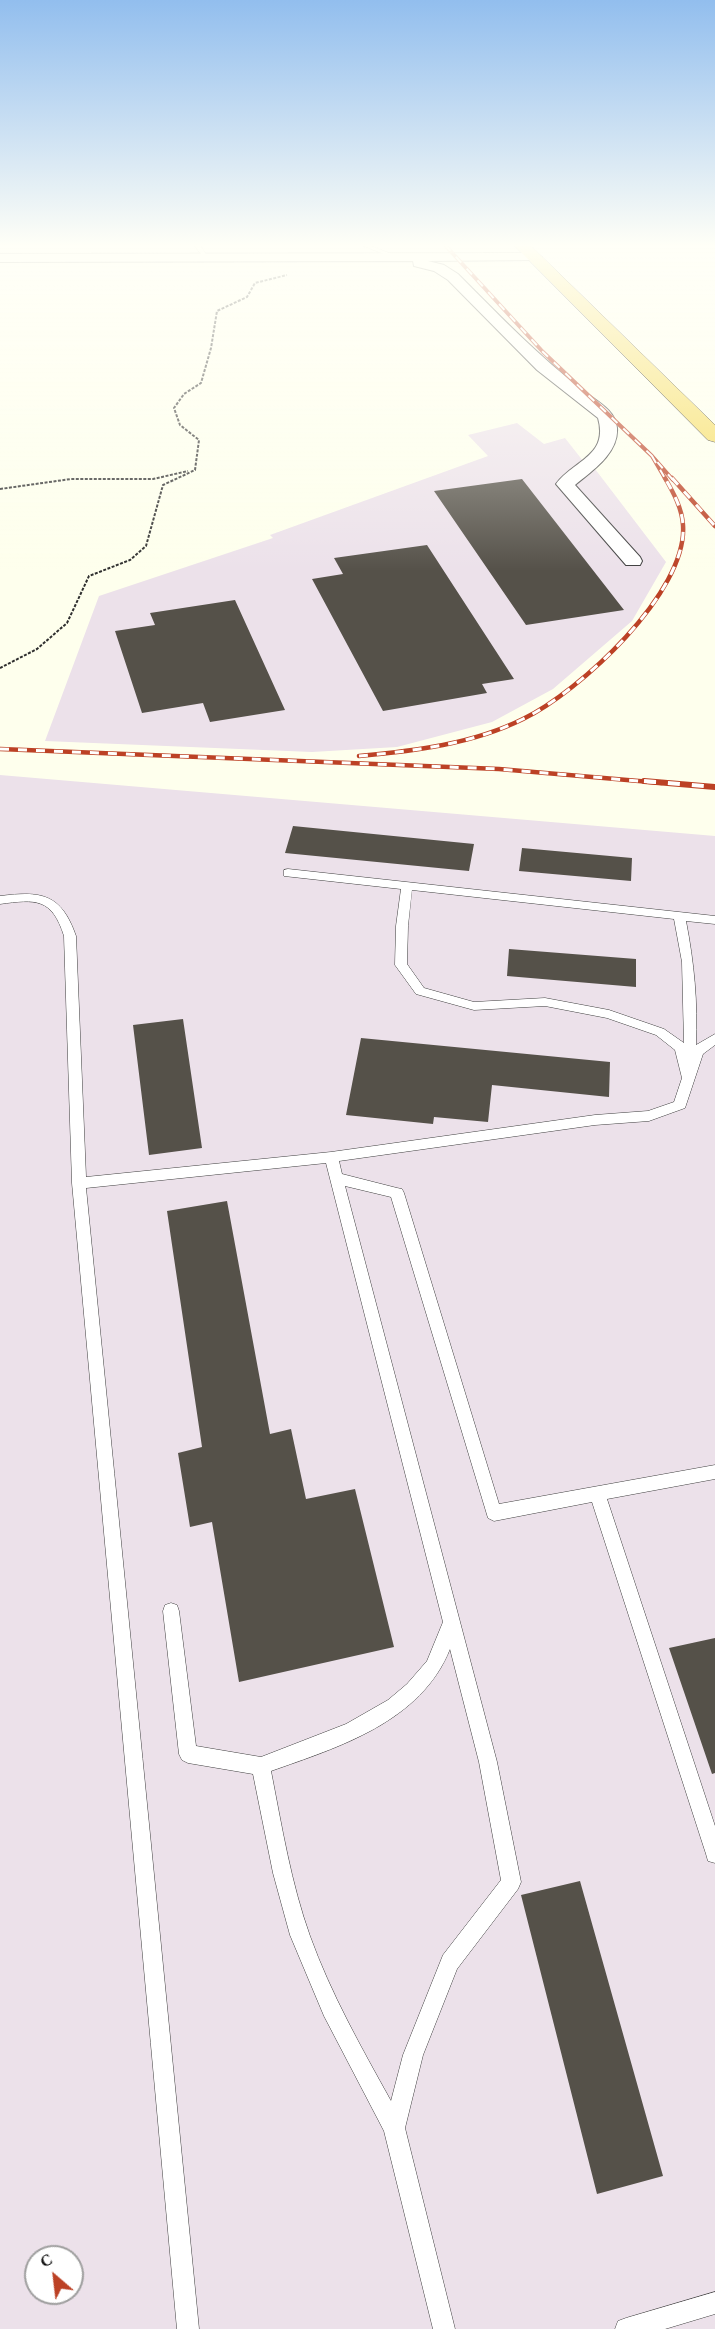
<!DOCTYPE html>
<html>
<head>
<meta charset="utf-8">
<style>
	body { margin:0 }
	#map { position:relative; width:715px; height:2329px; overflow:hidden; background:#feffed; font-family:Spectral,serif }
	canvas { display:block }
	.north { position:absolute; left:24px; top:2245px; width:60px; height:60px; box-sizing:border-box; background:#fff; border:2px solid #9e9e9e; border-radius:50%; rotate:332deg; font-size:16px; font-weight:700; line-height:24px; text-align:center; color:#0d0d0d }
	.north::after { content:''; display:block; margin:auto; width:21px; height:27px; background:#bc4125; clip-path:polygon(50% 0,100% 100%,50% 72%,0 100%) }
</style>
</head>
<body>
<div id="map">
<canvas width="715" height="2329"></canvas>
<div class="north">С</div>
</div>
<script>
const ctx = document.querySelector('canvas').getContext('2d');
ctx.lineJoin = 'round';
function paint(path, color) {
  ctx.fillStyle = color;
  ctx.fill(path, 'evenodd');
}
function trace(path, color, width, dash) {
  ctx.strokeStyle = color;
  ctx.lineWidth = width;
  ctx.lineCap = dash ? 'butt' : 'round';
  ctx.setLineDash(dash || []);
  ctx.stroke(path);
}
paint(new Path2D(`
	M517 423 544 444 565 438 587 466 592 465 666 562 632 621 553 689 492 722 397 747 312 752 45 741 99 596 273 538 270 535 488 456 468 435Z
	M0 775 715 836V2329H0ZM36 2257H72V2293H36Z`), '#ece1ea');
paint(new Path2D(`
	M522 479 624 610 526 625 434 491Z
	M427 545 514 679 482 684 487 693 383 711 312 579 343 574 334 558Z
	M235 600 285 710 210 722 203 703 142 713 115 631 155 625 150 613Z
	M293 826 474 844 469 871 285 853Z
	M522 848 632 858 631 881 519 871Z
	M509 949 636 959V987L507 976Z
	M183 1019 202 1148 149 1155 133 1025Z
	M361 1038 610 1062 609 1097 492 1085 488 1122 434 1117 433 1124 346 1115Z
	M227 1201 270 1434 291 1429 306 1499 355 1489 394 1647 239 1682 212 1522 190 1527 178 1453 202 1447 167 1211Z
	M715 1638V1773L712 1774 669 1648Z
	M580 1881 663 2176 597 2194 521 1895Z`), '#555149');
const service = new Path2D(`
	M194 245H200L209 259H205Z
	M361 245H369L404 259 399 260Z
	M288 869 715 916V924L686 921C694 962 698 1003 696 1045L715 1034V1045L703 1054 685 1108 649 1121 595 1125 339 1161 342 1174 397 1188 402 1189 404 1193 499 1504 715 1465V1479L607 1499 715 1826V1863L708 1861 706 1854 592 1502 494 1521 488 1518 391 1197 345 1186 497 1762 521 1882 518 1889 457 1969 423 2055 405 2128 455 2329H433L384 2131 324 2016 290 1935 273 1873 253 1774 188 1763 182 1760 179 1754 163 1611 165 1605 171 1603 177 1605 179 1611 196 1746 261 1757 346 1724 388 1700 407 1684 427 1661 443 1622 326 1163 86 1188 199 2329H177L72 1183 64 936C52 898 36 899 0 904V896C41 891 61 893 76 936L86 1177 331 1152 595 1115 648 1111 674 1102 682 1078 675 1050 656 1035 607 1018 545 1006 474 1010 416 994 395 965 396 926 401 889 284 876V870ZM412 890 674 919 682 962 684 1043 664 1029 609 1010 545 998 474 1002 424 988 407 964 408 926ZM450 1649 479 1762 501 1880 443 1955 403 2055 391 2101C361 2047 331 1994 310 1936 291 1883 282 1827 271 1771 339 1747 421 1722 450 1649Z
	M715 2292V2314L665 2329H615L618 2321 626 2318Z`);
const minor = new Path2D(`
	M535 253 542 257 540 260 428 261 444 265 458 274C499 315 539 357 585 392 598 402 616 411 617 428 619 453 592 471 575 485L640 557 642 561 640 565H626L556 484C574 460 609 456 598 418L537 370 448 280 434 271 414 266 413 261 0 262V254Z`);
const trunk = new Path2D(`
	M514 245H530L715 425V442L708 440Z`);
trace(service, '#404040', 1);
trace(minor, '#404040', 2);
trace(trunk, '#1e1e1e', 1);
trace(new Path2D(`
	M0 489 71 479H153L188 471
	M0 668 37 649 67 623 89 576 130 560 146 546 163 485 195 470 199 440 180 425 174 408 184 394 201 383 211 348 217 311 247 297 255 283 287 275`), '#2f2f2f', 2, [3, 1.5]);
paint(service, '#fff');
paint(minor, '#fff');
paint(trunk, '#f6dc5d');
const railFar2 = new Path2D(`
	M445 245 543 352 652 456 673 480
	M652 456 666 480`);
const railFar1 = new Path2D(`
	M672 478 715 526
	M0 749 499 769 662 783
	M359 756C414 751 473 744 523 719 579 692 688 592 683 525 682 508 673 492 665 478`);
const rail = new Path2D(`
	M644 781 715 787`);
trace(railFar2, '#bc4125', 4);
trace(railFar1, '#bc4125', 4.5);
trace(rail, '#bc4125', 6);
trace(railFar2, '#fff', 2, [8]);
trace(railFar1, '#fff', 3, [9]);
trace(rail, '#fff', 4, [12]);
const sky = ctx.createLinearGradient(0, 0, 0, 571);
sky.addColorStop(0, '#92beee');
sky.addColorStop(0.43, '#fffff7');
sky.addColorStop(1, '#fffff700');
ctx.fillStyle = sky;
ctx.fillRect(0, 0, 715, 571);
</script>
</body>
</html>
